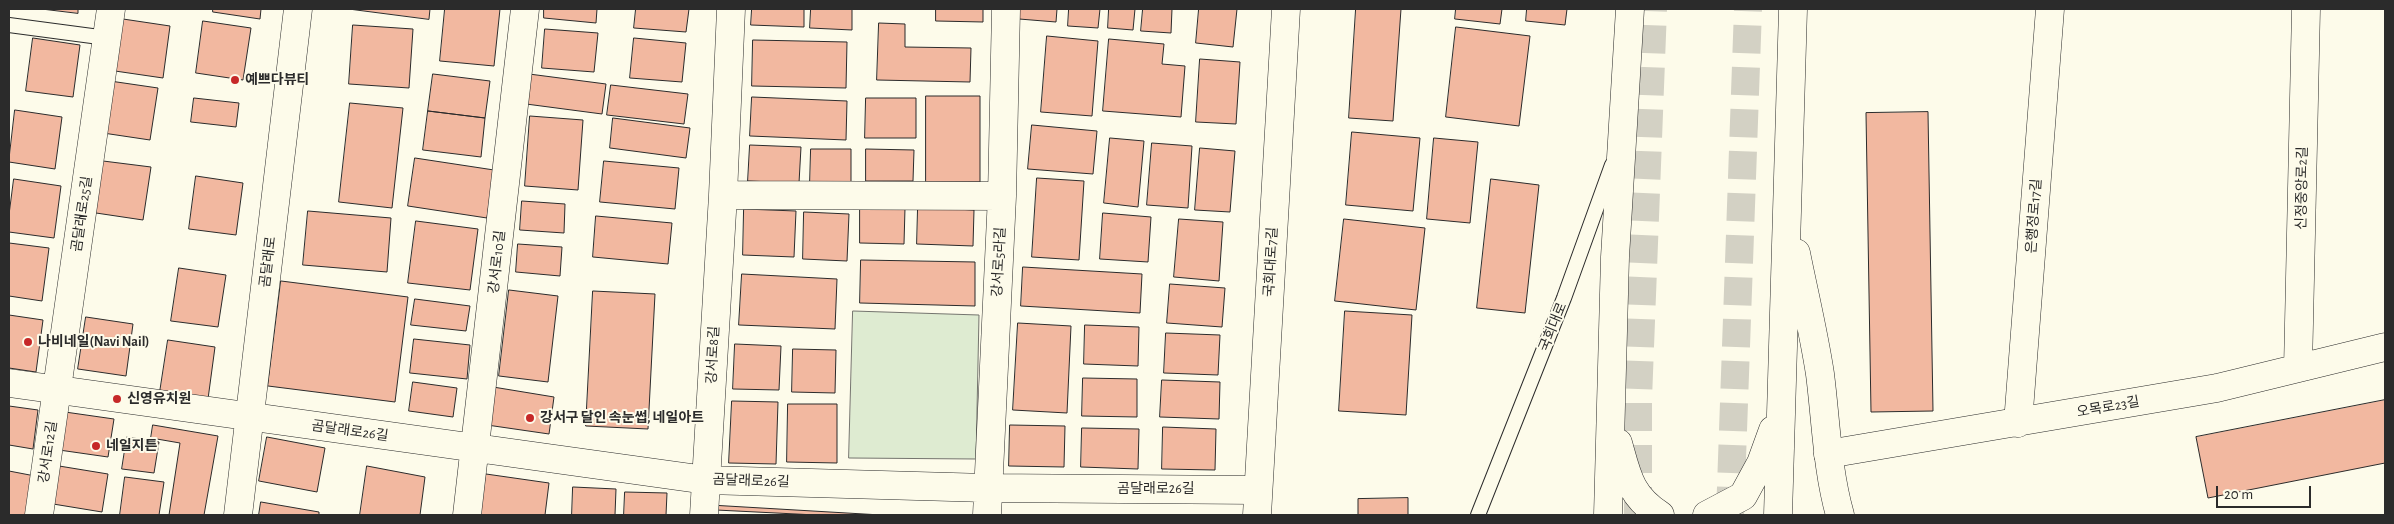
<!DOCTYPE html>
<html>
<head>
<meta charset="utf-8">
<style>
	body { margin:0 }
	#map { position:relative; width:2394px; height:524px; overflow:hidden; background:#fdfbea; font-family:"Alegreya Sans",sans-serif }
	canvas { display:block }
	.frame { position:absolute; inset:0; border:10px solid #2b2b2b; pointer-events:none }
	.scale { position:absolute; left:2216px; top:486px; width:95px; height:22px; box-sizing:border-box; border:2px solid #2b2b2b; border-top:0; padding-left:6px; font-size:15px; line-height:18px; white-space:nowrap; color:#2b2b2b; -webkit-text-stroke:4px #fdfbea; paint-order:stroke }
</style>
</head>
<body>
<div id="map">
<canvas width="2394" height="524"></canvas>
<div class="frame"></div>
<div class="scale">20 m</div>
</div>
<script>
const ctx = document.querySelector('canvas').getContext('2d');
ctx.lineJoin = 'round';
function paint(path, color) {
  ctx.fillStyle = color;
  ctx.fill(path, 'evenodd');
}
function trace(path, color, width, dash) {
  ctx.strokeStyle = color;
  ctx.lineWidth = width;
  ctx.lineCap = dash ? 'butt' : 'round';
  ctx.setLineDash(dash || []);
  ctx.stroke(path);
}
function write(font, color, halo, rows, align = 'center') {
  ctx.font = font + ' "Alegreya Sans","Noto Sans KR",sans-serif';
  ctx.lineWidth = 4;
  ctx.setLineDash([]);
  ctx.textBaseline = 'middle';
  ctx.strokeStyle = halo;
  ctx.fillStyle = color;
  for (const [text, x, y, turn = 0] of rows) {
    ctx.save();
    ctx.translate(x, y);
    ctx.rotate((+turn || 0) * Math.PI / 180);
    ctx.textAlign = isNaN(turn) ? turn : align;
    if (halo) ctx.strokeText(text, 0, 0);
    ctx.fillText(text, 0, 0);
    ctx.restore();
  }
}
const green = new Path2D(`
	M853 311 979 315 976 459 849 458Z`);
paint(green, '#deebd1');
trace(green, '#74746e', 1);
const building = new Path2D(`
	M42 9H78V13Z
	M213 9H261L260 19 213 12Z
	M349 9H430L429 19Z
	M445 9H500L494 66 440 61Z
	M544 9H597L596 23 544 18Z
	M636 9H689L686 32 634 28Z
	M752 9H804V27L751 25Z
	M811 9H852V30L810 28Z
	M936 9H983V22L936 21Z
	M1020 9H1057L1056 22 1019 19Z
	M1069 9H1100L1098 28 1068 26Z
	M1109 9H1135L1133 30 1108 28Z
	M1143 9H1172L1171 33 1141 31Z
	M1199 9H1237L1233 47 1196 43Z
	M1356 9H1401L1393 121 1349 118Z
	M1456 9H1502L1500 24 1455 19Z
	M1527 9H1567L1565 25 1526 21Z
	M123 19 170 26 163 78 115 71Z
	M203 21 251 28 243 80 196 73Z
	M879 23 905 24V47L971 48 970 82 877 80Z
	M353 25 413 29 409 88 349 84Z
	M1456 27 1530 36 1519 126 1446 117Z
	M545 29 598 33 594 72 542 68Z
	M1047 36 1098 41 1092 116 1041 112Z
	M33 38 80 45 73 97 26 91Z
	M634 38 686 43 682 82 630 78Z
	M1109 39 1164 44 1162 64 1185 66 1181 117 1103 111Z
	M753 40 847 42 846 88 752 86Z
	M1200 59 1240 62 1236 124 1196 122Z
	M433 74 490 81 485 118 428 111Z
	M529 74 606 84 602 114 526 104Z
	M110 81 158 88 150 140 103 133Z
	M611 85 688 94 684 124 607 115Z
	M926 96H980V182H926Z
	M752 97 847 101 846 140 750 136Z
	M194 98 239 103 236 127 191 122Z
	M866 98H916V138H865Z
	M350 103 403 108 392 208 339 202Z
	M15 110 62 117 55 169 9 162Z
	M428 111 485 118 481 157 423 150Z
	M1928 112 1933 411 1871 412 1866 113Z
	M530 116 583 120 578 190 525 186Z
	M613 118 690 128 686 158 610 148Z
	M1032 125 1097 131 1093 174 1028 169Z
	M1352 132 1420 138 1413 211 1346 205Z
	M1110 138 1144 141 1138 207 1104 203Z
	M1434 138 1478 142 1470 223 1427 219Z
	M1152 143 1192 146 1188 208 1147 205Z
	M750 145 801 147 799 183 748 181Z
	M1200 148 1235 151 1230 212 1195 210Z
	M811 149H851V182L810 183Z
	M866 149 914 150 913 181H866Z
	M415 158 494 170 487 218 408 206Z
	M103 161 151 167 143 220 96 213Z
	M604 161 679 168 675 209 600 202Z
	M196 176 243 183 236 235 189 229Z
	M1037 178 1084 181 1079 260 1032 257Z
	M14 179 61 186 54 238 9 232V215Z
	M1491 179 1539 185 1525 313 1477 308Z
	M522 201 565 204 564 233 520 230Z
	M860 207 905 208 904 244 860 243Z
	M918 207 974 210 973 246 917 244Z
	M744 209 796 211 794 257 743 255Z
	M308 211 391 218 387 272 303 265Z
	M804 212 849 214 847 261 803 259Z
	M1103 213 1151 217 1148 262 1100 259Z
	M596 216 672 223 668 264 593 257Z
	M1179 219 1223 222 1219 281 1174 277Z
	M1344 219 1425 228 1416 310 1335 301Z
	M416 221 478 229 470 290 408 283Z
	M9 243 49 248 42 301 9 296Z
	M518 244 562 247 560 276 516 272Z
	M861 260 975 262V306L860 303Z
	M1023 267 1142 274 1140 313 1021 306Z
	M179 268 226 275 218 327 171 321Z
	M742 274 837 279 835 329 739 325Z
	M281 281 408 297 395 402 268 386Z
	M1170 284 1225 288 1222 327 1167 323Z
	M509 290 558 296 548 382 499 376Z
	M593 291 655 294 648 429 586 426Z
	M415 299 470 306 466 331 411 325Z
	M1345 311 1412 315 1406 415 1339 411Z
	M9 315 43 320 36 372 9 368Z
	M86 317 133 324 126 376 78 369Z
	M1018 323 1071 326 1067 413 1013 410Z
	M1085 325 1139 327 1138 366 1084 364Z
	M1166 333 1220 335 1218 375 1164 373Z
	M414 339 470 345 467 379 410 373Z
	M168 340 215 347 208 399 160 392Z
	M735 344 781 346 779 390 733 389Z
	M793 349 836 350 835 393 792 392Z
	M1083 378 1137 379V417L1082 416Z
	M1162 380 1220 382 1219 419 1160 417Z
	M413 382 457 388 453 417 409 411Z
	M493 387 554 397 549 434 487 425Z
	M2385 400V463L2208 498 2196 437Z
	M732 401 778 402 776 464 729 463Z
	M788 404H837V463L787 462Z
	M9 406 38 410 33 449 9 445Z
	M65 412 114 419 108 457 59 450Z
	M153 425 218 436 204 515H169L180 443 151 438Z
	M1010 425 1065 426 1064 467 1009 466Z
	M1163 427 1216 429 1215 470 1162 469Z
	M1082 428 1139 429 1138 469 1081 467Z
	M127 437 159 442 154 473 122 469Z
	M267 437 325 448 317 492 259 481Z
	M59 466 108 474 102 512 53 504Z
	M367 466 425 477 420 515H360Z
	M9 471 35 476 29 515H9Z
	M486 474 549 483 545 515H480Z
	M125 477 164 482 159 515H120Z
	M573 487 616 489 615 515H572Z
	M625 492 667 493 666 515H624Z
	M1408 498V515H1358V499Z
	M261 502 319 512V515H259Z
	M710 505 881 515H710Z
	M716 510 816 515H716Z`);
paint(building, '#f2b8a0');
trace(building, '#2b2b2b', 1);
trace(new Path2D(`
	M1638 515V399L1653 9
	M1730 515 1748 9`), '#d3d1c4', 28, [28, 14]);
const lane = new Path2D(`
	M9 25 107 38
	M1478 515 1564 298 1612 165`);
const street = new Path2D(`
	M723 195 1002 196
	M2298 368 2306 9
	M9 383 706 480 987 488 1257 490
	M2018 423 2050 9
	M1828 454 2217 388 2385 347
	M39 515 111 9
	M467 515 525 9
	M704 515 723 195 731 9
	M987 515 1002 196 1006 9`);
const secondary = new Path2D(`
	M238 515 298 9
	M1257 515 1286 9`);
const primary = new Path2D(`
	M1796 253C1804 293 1814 334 1820 374 1826 421 1827 469 1840 515
	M1618 443C1627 475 1630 496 1660 515
	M1608 515 1615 257 1630 9
	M1707 515 1743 496 1761 463 1773 430
	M1778 515 1793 9`);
trace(lane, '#2b2b2b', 16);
trace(street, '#2b2b2b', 29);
trace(secondary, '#2b2b2b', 29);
trace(primary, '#2b2b2b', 29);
trace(lane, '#fdfbea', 14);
trace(street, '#fdfbea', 28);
trace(secondary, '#fdfbea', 28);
trace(primary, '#fdfbea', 28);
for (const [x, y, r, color] of [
	[235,80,5,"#c62828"],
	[28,342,5,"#c62828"],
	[117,399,5,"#c62828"],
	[530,418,5,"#c62828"],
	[96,446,5,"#c62828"]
]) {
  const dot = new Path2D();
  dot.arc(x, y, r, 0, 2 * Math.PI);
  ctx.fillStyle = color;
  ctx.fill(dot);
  trace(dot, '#fdfbea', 2);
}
write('bold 14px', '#2b2b2b', '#fdfbea', [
	["예쁘다뷰티",245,80],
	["나비네일(Navi Nail)",38,342],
	["신영유치원",127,399],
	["강서구 달인 속눈썹, 네일아트",540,418],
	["네일지튼",106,446]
], 'left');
write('14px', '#2b2b2b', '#fdfbea', [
	["신정중앙로2길",2302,188,-89],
	["곰달래로25길",82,214,-82],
	["은행정로17길",2034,216,-86],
	["곰달래로",268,262,-83],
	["강서로10길",497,262,-84],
	["강서로5라길",999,262,-87],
	["국회대로7길",1271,262,-87],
	["국회대로",1553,327,-68],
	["강서로8길",713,355,-87],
	["오목로23길",2108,407,-10],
	["곰달래로26길",350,431,8],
	["강서로12길",48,452,-82],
	["곰달래로26길",751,481,2],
	["곰달래로26길",1156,489]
]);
</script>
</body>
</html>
